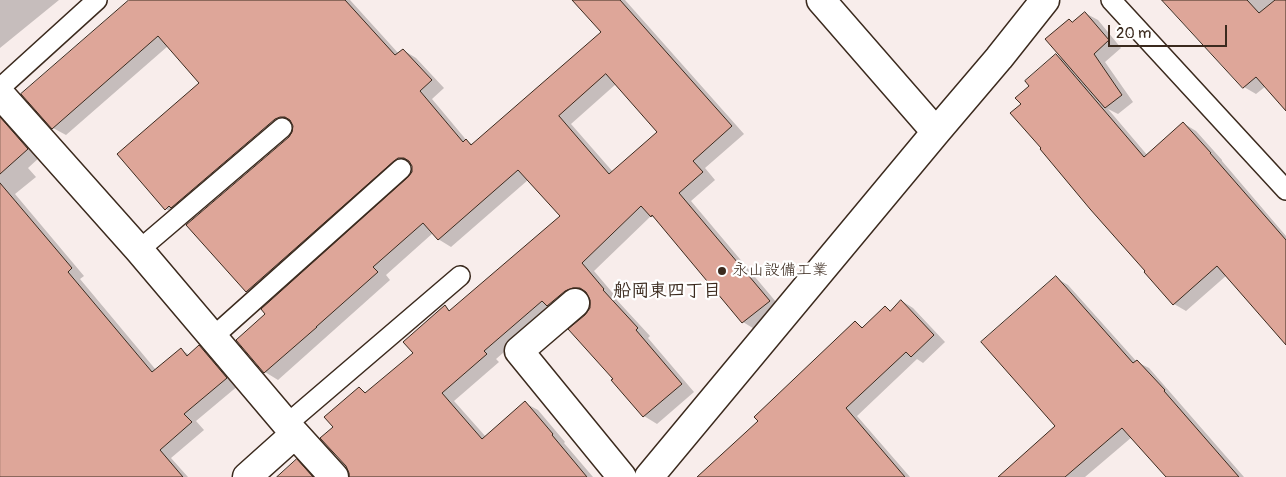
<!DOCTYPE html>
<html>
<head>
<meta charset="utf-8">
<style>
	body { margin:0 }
	#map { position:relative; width:1286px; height:477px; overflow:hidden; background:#f8edeb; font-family:Pangolin,sans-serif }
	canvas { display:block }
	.scale { position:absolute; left:1108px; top:25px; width:119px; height:22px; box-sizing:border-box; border:2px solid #3b2a1e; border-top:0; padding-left:6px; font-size:15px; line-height:18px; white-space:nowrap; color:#3b2a1e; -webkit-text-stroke:4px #fff; paint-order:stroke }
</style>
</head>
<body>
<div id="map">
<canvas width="1286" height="477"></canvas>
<div class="scale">20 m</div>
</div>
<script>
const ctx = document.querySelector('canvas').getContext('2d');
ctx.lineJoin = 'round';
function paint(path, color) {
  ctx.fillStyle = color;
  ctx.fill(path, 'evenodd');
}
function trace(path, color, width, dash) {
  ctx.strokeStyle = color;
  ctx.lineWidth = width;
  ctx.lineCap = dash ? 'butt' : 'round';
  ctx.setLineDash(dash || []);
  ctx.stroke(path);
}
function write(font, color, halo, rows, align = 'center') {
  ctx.font = font + ' Pangolin,"Klee One",sans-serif';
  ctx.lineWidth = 4.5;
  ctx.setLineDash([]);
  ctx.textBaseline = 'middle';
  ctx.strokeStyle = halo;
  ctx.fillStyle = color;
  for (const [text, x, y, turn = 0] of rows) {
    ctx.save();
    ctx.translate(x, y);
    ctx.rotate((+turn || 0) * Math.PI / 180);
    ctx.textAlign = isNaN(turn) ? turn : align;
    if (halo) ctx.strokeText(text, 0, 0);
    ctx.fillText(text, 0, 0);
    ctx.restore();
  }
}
paint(new Path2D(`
	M0 0H59L0 48Z
	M133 0H350L399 54 403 50 416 58 444 88 432 99 468 142 474 145 603 33 574 0H625L744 134 705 168 715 180 691 201 782 309 756 330 743 322 657 219 651 216 594 271 616 297 615 298 650 336 648 338 694 392 657 424 644 416 615 379 586 316 591 309 592 300 589 295 586 294 554 309 496 359 499 362 454 401 486 437 525 403 538 410 565 442 564 443 593 477H352L334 427 360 389 367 393 414 353 445 307 451 311 562 216 528 180 451 247 438 239 433 233 386 275 390 280 278 380 265 372 237 340 267 314 409 178 413 172V164L407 168 260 299 247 291 188 225 290 137 294 132 293 124 288 126 179 216 166 209 201 83 168 46 66 135 53 128ZM616 84 659 132 613 172 571 124Z
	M1181 0H1286V109L1266 86 1256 94 1244 87Z
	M1085 13 1098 20 1121 48 1105 62 1133 102 1118 114 1108 109 1148 156 1183 123 1196 131 1222 160V161L1286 236V343L1227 275 1186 311 1174 304 1023 104 1031 86 1056 55 1064 60 1069 20 1074 23Z
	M3 123 16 130 40 157 28 168 36 177 15 194 84 276 80 279 156 370 181 350 190 355 199 347 212 354 239 385 196 421 204 430 171 458 188 477H0V125Z
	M1056 278 1068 285 1137 362 1149 368 1244 477H1168L1132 437 1085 477H1000L1057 427Z
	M902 301 913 308 945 342 923 363 917 359 857 416 910 477H698L760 421 856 323 864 328 885 308 891 311Z
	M297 461 309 468 317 477H279Z`), '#0003');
const building = new Path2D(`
	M129 0H345L395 55 403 49 432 80 420 91 463 142 466 139 471 145 601 32 572 0H620L732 126 693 161 703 172 679 193 770 301 742 323 652 215 651 217 641 206 582 263 604 289 603 290 638 328 636 330 682 384 643 417 611 380 613 379 568 329 585 315 590 308V300L586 292 580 288H573L565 291 547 306 542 301 484 351 487 354 442 393 482 439 525 401 553 434 552 435 587 477H349V473L346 466 320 438 333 427 324 417 359 387 365 393 413 353 403 342 445 305 449 311 560 216 518 170 438 240 423 223 373 267 378 272 316 327H317L264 373 236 340 265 314 261 309 408 177 412 172V166L409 161 404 158H398L394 161 246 292 186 225 289 137 292 132 293 126 290 120 285 117H280L275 119 171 208 169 206 165 210 117 154 199 83 158 36 52 129 21 94ZM606 74 657 132 609 174 559 116Z
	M1162 0H1247L1259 13 1275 0H1286V111L1256 77 1243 88Z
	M1085 12 1109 40 1094 54 1122 95 1105 108 1045 39 1069 19 1072 22Z
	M1056 54 1144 157 1183 122 1211 153H1210L1286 240V345L1217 266 1173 305 1144 272 1145 271 1090 209 1040 149 1041 148 1010 113 1021 104 1015 98 1029 86 1025 81Z
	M0 117 28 149 0 174Z
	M0 183 72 268 68 272 152 372 181 348 187 356 199 345 227 378 184 414 192 422 160 450 183 477H0Z
	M1056 276 1133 363 1137 360 1165 390 1164 391 1239 477H1166L1122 428 1065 477H998L1055 426 981 342Z
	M901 300 934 335 911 357 906 352 846 408 905 477H697L758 421 754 417 855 321 862 328 885 306 890 311Z
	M297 459 313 477H277Z`);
paint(building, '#dea699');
trace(building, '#3b2a1e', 1);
const lane = new Path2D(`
	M1111 0 1286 190
	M0 88 97 0
	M139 250 282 128
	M213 337 401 169
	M287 424 460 276`);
const street = new Path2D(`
	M821 0 936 132
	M0 94 139 250 295 434 334 477
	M575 303 519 351 622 477
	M247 477 295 434
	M649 477 936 132 999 58 1045 0`);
trace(lane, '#3b2a1e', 22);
trace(street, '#3b2a1e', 31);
trace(lane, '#fff', 19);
trace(street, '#fff', 28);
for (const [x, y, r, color] of [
	[722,271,5,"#3b2a1e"]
]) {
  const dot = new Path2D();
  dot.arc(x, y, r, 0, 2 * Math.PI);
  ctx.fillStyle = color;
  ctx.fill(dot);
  trace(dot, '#fff', 2);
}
write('16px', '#3b2a1e', '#fff', [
	["永山設備工業",732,271]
], 'left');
write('bold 18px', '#3b2a1e', '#fff', [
	["船岡東四丁目",667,291]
]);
</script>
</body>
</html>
